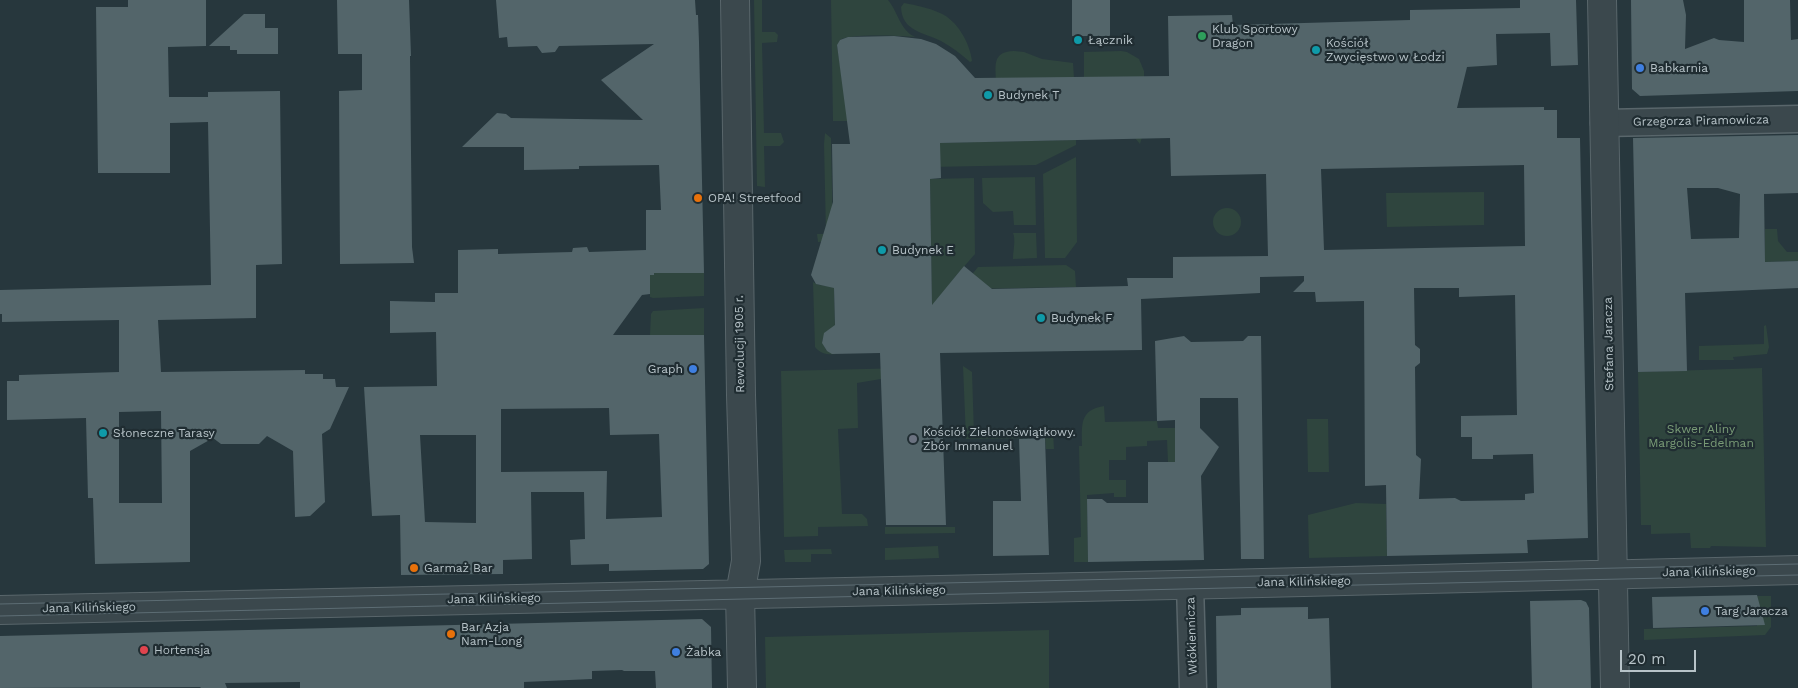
<!DOCTYPE html>
<html>
<head>
<meta charset="utf-8">
<style>
	body { margin:0 }
	#map { position:relative; width:1798px; height:688px; overflow:hidden; background:#27373d; font-family:"Work Sans",sans-serif }
	canvas { display:block }
	.scale { position:absolute; left:1620px; top:650px; width:76px; height:22px; box-sizing:border-box; border:2px solid #b7c3c8; border-top:0; padding-left:6px; font-size:15px; line-height:18px; white-space:nowrap; color:#b7c3c8; -webkit-text-stroke:4px #202d32; paint-order:stroke }
</style>
</head>
<body>
<div id="map">
<canvas width="1798" height="688"></canvas>
<div class="scale">20 m</div>
</div>
<script>
const ctx = document.querySelector('canvas').getContext('2d');
ctx.lineJoin = 'round';
function paint(path, color) {
  ctx.fillStyle = color;
  ctx.fill(path, 'evenodd');
}
function trace(path, color, width, dash) {
  ctx.strokeStyle = color;
  ctx.lineWidth = width;
  ctx.lineCap = dash ? 'butt' : 'round';
  ctx.setLineDash(dash || []);
  ctx.stroke(path);
}
function write(font, color, halo, rows, align = 'center') {
  ctx.font = font + ' "Work Sans",sans-serif';
  ctx.lineWidth = 4.5;
  ctx.setLineDash([]);
  ctx.textBaseline = 'middle';
  ctx.strokeStyle = halo;
  ctx.fillStyle = color;
  for (const [text, x, y, turn = 0] of rows) {
    ctx.save();
    ctx.translate(x, y);
    ctx.rotate((+turn || 0) * Math.PI / 180);
    ctx.textAlign = isNaN(turn) ? turn : align;
    if (halo) ctx.strokeText(text, 0, 0);
    ctx.fillText(text, 0, 0);
    ctx.restore();
  }
}
paint(new Path2D(`
	M754 0H762V32H775L778 35 777 42 762 43 764 133H781L784 142 780 146H764L765 187 757 186Z
	M831 0H888C898 12 900 30 915 37 901 36 850 33 840 40L837 46 849 121H833Z
	M904 3C916 5 929 8 940 13 957 20 970 43 972 61L970 62C961 54 952 47 941 41 924 32 902 32 901 7Z
	M1014 51 1024 52 1042 59 1073 63 1074 78 996 84C996 66 991 52 1014 51Z
	M1121 51 1127 52 1139 59 1144 71 1145 127 1140 144 1084 78V52Z
	M825 133 831 138 833 241 818 242 817 234H826L824 144Z
	M1076 140V145L1036 165 929 167V143Z
	M1076 157 1077 242 1065 258H1045L1043 174Z
	M1035 177 1036 225H1014L1013 211 993 212 983 203 982 178Z
	M974 178 975 254 955 277 932 311 930 179Z
	M1484 192V225L1387 227 1386 193Z
	M1213 222a14 14 0 1 1 28 0a14 14 0 1 1-28 0Z
	M1765 229H1777L1778 241 1787 252H1798V261L1765 262Z
	M1013 233H1036L1037 258 1013 259C1013 250 1016 240 1013 233Z
	M1066 265 1075 271 1076 287 963 289 965 283 978 267Z
	M654 273H704V296L653 298 650 297V275H654Z
	M813 282 819 285 834 286 835 328 826 332 822 341 826 350 837 354C827 355 821 354 815 347Z
	M704 308V335H650L651 314 653 311Z
	M1766 325 1769 347 1767 354 1733 357 1734 360H1699V346L1764 344V326Z
	M963 366 972 372 974 434 1053 431 1054 449H1046L1045 438 966 439Z
	M907 368 881 370V379L857 383 858 428 838 429 842 514H862L867 519 868 526 818 527V536L784 537 781 371Z
	M1762 368 1766 547 1711 546 1710 548H1691L1690 533 1651 534V525H1641L1638 372Z
	M1104 406 1105 422 1157 421 1158 428H1175V462H1168L1167 440 1147 441V446L1126 447V460H1109V480H1126V497H1114V493L1087 495 1088 562H1074V538L1081 537 1079 446H1082C1082 425 1079 410 1104 406Z
	M1307 419H1328L1329 472H1308Z
	M1356 503 1386 504 1387 556 1309 558 1308 515Z
	M885 527H955V533L885 534Z
	M938 546 939 558 885 560V548Z
	M831 549 832 554H811V562H785L784 550Z
	M1757 596H1771V627L1765 635 1644 640V629L1757 626Z
	M1049 630V688H766L765 637Z`), '#2f453e');
paint(new Path2D(`
	M128 0H206V46L168 47 169 97H208V92L280 91 282 264 256 265V318L158 320 161 372 305 370V374H323V379H335L336 387H349L330 429 322 434 325 502 310 516 295 517 293 451 267 436 259 444H221L213 438 190 451V562L95 564 93 498H88L86 418 7 420V381H19V375L119 372V320L2 322V314H0V290L211 285 208 122 170 123V173H98L96 7H128ZM161 411 162 503H119V412Z
	M337 0H409L411 56H410L412 247 414 263 340 264 339 91 362 90V54H338Z
	M496 0H695L696 15H698L699 42 704 273H654V275H650V294L642 295 613 335H704L709 564 703 569 609 571V564L571 565 570 540 585 539 584 492H531L532 559 503 560V574L401 575 400 515 372 516 364 387 437 386 436 332 390 333V301L435 302V293H458V250L498 249V254L572 252 573 248 587 247 589 252 646 250V210H661L659 165 579 166V169L524 170V147H462L497 113 506 114 511 118 643 120 601 80 654 44 559 46 555 52 542 53 537 46 508 47 507 37 499 38ZM609 408 610 435 659 434 662 517 606 519 607 471 501 472V409ZM420 435H476V523L425 522Z
	M1072 0H1110V36H1072Z
	M1520 0H1576L1578 65 1551 66 1550 33 1496 34 1497 65 1467 67 1457 108 1544 107V110H1557V138H1580L1588 538 1527 540 1528 553 1387 556 1386 485 1365 486 1364 301 1316 302 1315 292H1293L1304 281V276L1260 277V293L1141 299 1142 350 940 353 946 525H886L880 353 832 354 827 351 822 343 824 333 835 325 834 288 816 284 811 275 833 202 832 144H850L837 45 840 40 848 37 894 36 921 39 936 44 955 56 975 78 1169 76 1168 16 1232 15 1233 25 1410 20V10L1520 8ZM1170 138 1171 176 1266 174 1268 256 1173 257V278H1127L1128 286 992 289 964 266 932 305 930 179 941 178 940 143ZM1524 165 1525 246 1324 250 1321 169ZM1414 288H1459V297L1515 295 1517 415 1461 416V437H1472V459H1493V455L1533 454 1534 493 1525 494V500L1461 501 1455 498 1419 499 1421 459 1416 455 1415 367 1420 363V349L1415 345Z
	M1631 0H1683L1686 15 1685 49 1714 38 1719 40 1744 42V0H1790L1791 40 1798 39V91L1640 96 1632 89Z
	M244 14H265V28H278V54H237V50H230V46H209Z
	M1798 135V193L1764 194 1765 262 1798 261V288L1685 293 1687 371 1638 372 1633 138ZM1687 188H1718L1740 194 1739 238 1691 239Z
	M1184 336 1191 342 1243 341 1248 336H1261L1264 559H1241L1238 398H1200V428L1219 447 1201 476 1204 560 1088 562 1087 499H1102L1107 503H1148V462H1175V420L1157 421 1155 341Z
	M1045 438 1049 555 993 556V501H1021L1019 439Z
	M1757 595 1765 625 1653 628 1652 597Z
	M1581 600 1586 602 1589 608 1591 688H1532L1530 601Z
	M1308 607V619L1329 618 1331 688H1217L1216 616 1241 615V608Z
	M702 619 711 627 712 688H656L655 671H624L622 670 592 671V679L524 682V688H300V682L225 683 227 688H201L200 687 0 688V636Z`), '#53656a');
const minor = new Path2D(`
	M1604 123 1798 119
	M1190 585 1193 688`);
const tertiary = new Path2D(`
	M735 0 741 395 746 561 740 594 742 688
	M1602 0 1615 688
	M0 610 1221 584 1798 570`);
trace(minor, '#59666b', 29);
trace(tertiary, '#59666b', 30);
trace(minor, '#3b484d', 26);
trace(tertiary, '#3b484d', 28);
trace(new Path2D(`
	M0 604 1798 564
	M0 616 1798 575`), '#5d6d74', 1);
for (const [x, y, r, color] of [
	[1202,36,5,"#2e9e5b"],
	[1078,40,5,"#0f9aa8"],
	[1316,50,5,"#0f9aa8"],
	[1640,68,5,"#3f7fe0"],
	[988,95,5,"#0f9aa8"],
	[698,198,5,"#e8710a"],
	[882,250,5,"#0f9aa8"],
	[1041,318,5,"#0f9aa8"],
	[693,369,5,"#3f7fe0"],
	[103,433,5,"#0f9aa8"],
	[913,439,5,"#6b7280"],
	[414,568,5,"#e8710a"],
	[1705,611,5,"#3f7fe0"],
	[451,634,5,"#e8710a"],
	[144,650,5,"#e0444e"],
	[676,652,5,"#3f7fe0"]
]) {
  const dot = new Path2D();
  dot.arc(x, y, r, 0, 2 * Math.PI);
  ctx.fillStyle = color;
  ctx.fill(dot);
  trace(dot, '#202d32', 2);
}
write('12px', '#b7c3c8', '#202d32', [
	["Klub Sportowy",1212,29],
	["Dragon",1212,43],
	["Łącznik",1088,40],
	["Kościół",1326,43],
	["Zwycięstwo w Łodzi",1326,57],
	["Babkarnia",1650,68],
	["Budynek T",998,95],
	["OPA! Streetfood",708,198],
	["Budynek E",892,250],
	["Budynek F",1051,318],
	["Graph",683,369,"right"],
	["Kościół Zielonoświątkowy.",923,432],
	["Zbór Immanuel",923,446],
	["Słoneczne Tarasy",113,433],
	["Garmaż Bar",424,568],
	["Targ Jaracza",1715,611],
	["Bar Azja",461,627],
	["Nam-Long",461,641],
	["Hortensja",154,650],
	["Żabka",686,652]
], 'left');
write('12px', '#b7c3c8', '#202d32', [
	["Grzegorza Piramowicza",1701,121,-1],
	["Rewolucji 1905 r.",740,344,-91],
	["Stefana Jaracza",1609,344,-91],
	["Jana Kilińskiego",1709,572,-1],
	["Jana Kilińskiego",1304,582,-1],
	["Jana Kilińskiego",899,591,-1],
	["Jana Kilińskiego",494,599,-1],
	["Jana Kilińskiego",89,608,-1],
	["Włókiennicza",1192,636,-92]
]);
write('12px', '#7a9c77', '#202d32', [
	["Skwer Aliny",1701,429],
	["Margolis-Edelman",1701,443]
]);
</script>
</body>
</html>
